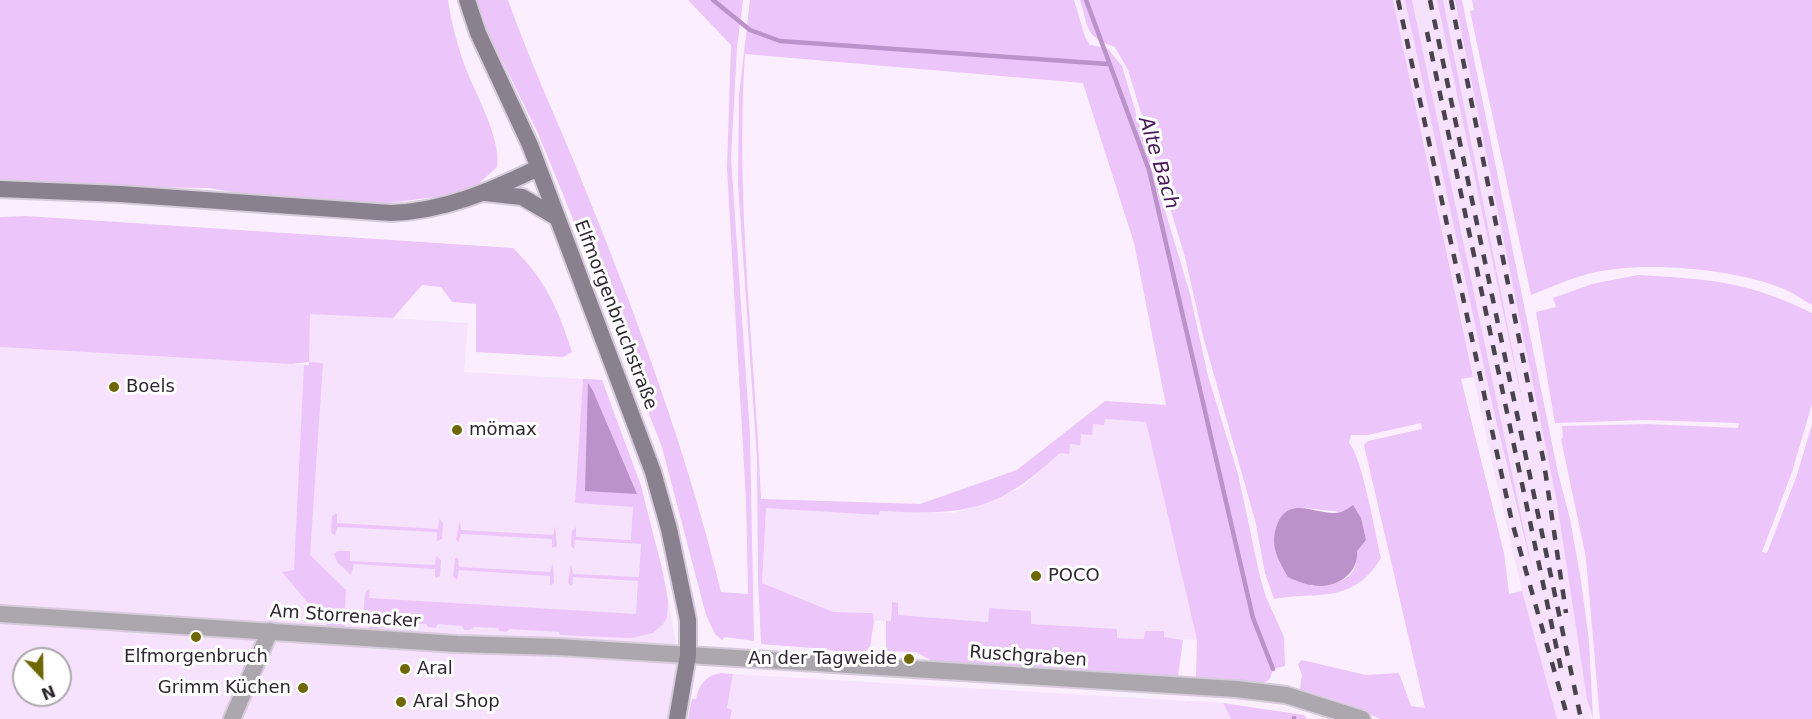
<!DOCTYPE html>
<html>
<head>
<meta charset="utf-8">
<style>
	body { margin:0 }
	#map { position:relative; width:1812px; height:719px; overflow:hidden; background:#fbefff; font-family:"DejaVu Sans",sans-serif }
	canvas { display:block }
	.north { position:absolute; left:12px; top:647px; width:60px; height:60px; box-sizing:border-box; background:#fff; border:2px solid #aba9ac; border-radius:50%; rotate:158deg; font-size:16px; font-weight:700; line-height:24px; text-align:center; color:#2d272f }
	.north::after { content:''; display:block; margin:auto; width:21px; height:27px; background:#6d6801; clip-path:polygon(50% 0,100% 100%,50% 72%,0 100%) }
</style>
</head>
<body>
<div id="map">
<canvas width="1812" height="719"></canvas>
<div class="north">N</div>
</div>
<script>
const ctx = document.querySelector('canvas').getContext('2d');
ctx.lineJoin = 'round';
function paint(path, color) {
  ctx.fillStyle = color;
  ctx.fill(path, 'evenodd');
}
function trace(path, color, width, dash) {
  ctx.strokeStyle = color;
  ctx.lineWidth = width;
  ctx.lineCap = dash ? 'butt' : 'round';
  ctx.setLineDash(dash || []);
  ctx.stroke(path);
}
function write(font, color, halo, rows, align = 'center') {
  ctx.font = font + ' "DejaVu Sans",sans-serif';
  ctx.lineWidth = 6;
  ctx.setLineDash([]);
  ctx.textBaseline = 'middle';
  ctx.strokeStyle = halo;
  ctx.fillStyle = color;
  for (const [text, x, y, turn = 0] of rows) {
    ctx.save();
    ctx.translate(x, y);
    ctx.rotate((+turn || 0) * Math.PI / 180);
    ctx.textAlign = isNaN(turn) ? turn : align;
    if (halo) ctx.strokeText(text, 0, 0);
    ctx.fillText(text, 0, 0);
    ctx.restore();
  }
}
paint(new Path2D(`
	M1393 0H1405L1493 408 1532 577 1412 0H1437L1520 390 1443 0H1455L1557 503 1591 719H1557L1522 591 1490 454Z
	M310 313 468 323 464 372 602 380 641 486 663 573 681 671 671 719H0V347L309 365ZM24 659H60V695H24Z
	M1104 419 1146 422 1197 640 1164 638V632L1144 639 1117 638V629L1030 624 1031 611 989 608 988 622 897 615 898 603H892L890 621H874L872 613 833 612 762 583 766 507 879 515V511L953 513 975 507 1022 487 1093 424Z
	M733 674 1223 703 1231 719H730L732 710 727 709Z`), '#f6e2fd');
paint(new Path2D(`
	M0 0H448C451 22 457 43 464 64 474 91 502 139 497 167L475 187 443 196 374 205 330 199 264 197 208 188 134 187 0 179Z
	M476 0H508C528 57 554 113 577 169 633 307 686 447 721 592L748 594 746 500 727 168 731 45 688 0H743L737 47 731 158 750 435 754 641 725 637 722 640 715 634 706 615 662 447 563 194 537 131 484 24Z
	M750 0H1074L1085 37 1090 45 1107 48 1122 66 1190 294 1208 376 1238 474 1260 577 1266 597 1284 637 1285 666 1273 669 1270 679 1262 684 1196 678 1197 640 1146 422 1105 419 1104 425 1093 424 1092 435 1081 434 1080 445 1070 444 1069 454 1060 453C995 513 965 515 880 511L879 515 766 508 762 583 833 612 872 613 874 621 870 647 860 656 824 649 761 644 758 580 757 459 738 183 739 96ZM745 54 1083 83 1134 243 1166 405 1105 401 1017 470 920 504 761 499C755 351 735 203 745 54Z
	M1080 0H1393L1473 377 1461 379 1504 553 1509 594 1522 591 1557 719H1380L1351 705 1300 689 1302 675 1298 664 1302 660 1366 675 1399 673 1411 706 1425 708 1364 445 1368 441 1422 429 1421 423 1368 435H1351L1349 443C1362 456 1376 537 1381 558 1352 605 1319 591 1274 599L1265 573 1255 520 1203 336 1185 257 1128 70 1115 47C1084 36 1089 29 1080 0ZM1306 508 1342 512C1358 553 1373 584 1311 586Z
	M1405 0H1412L1534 577 1493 408Z
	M1437 0H1443L1527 424Z
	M1455 0H1462L1558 473 1570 519 1581 581 1589 641 1593 719 1587 699 1557 503Z
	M1472 0H1812V305C1803 300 1794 293 1784 289 1736 269 1647 261 1597 272 1575 276 1552 287 1531 295L1470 11 1474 10Z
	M26 216 513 248C546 280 558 309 572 352L563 357 476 352V304L452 302 441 287 422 285 393 318 310 314 309 362 323 363 310 555 346 590 344 628H329L282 572 294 570 304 365H309V362L291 364 0 347V217Z
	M1638 275C1708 279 1747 281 1812 313V404L1792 472 1762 552 1767 553 1797 475 1812 424V719H1600L1586 558 1561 439 1563 437 1562 426 1647 424 1738 428 1739 423 1645 420 1555 423 1536 312 1556 307 1553 298 1592 284Z
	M583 379 602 380 641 486 663 573 668 601 667 617 664 623 653 633 631 638 560 635 559 632 510 629 506 632 499 631 498 628 474 627 470 630H464L462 626 438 624 436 628 428 627 426 624 408 623 404 627 370 629 363 619 365 593 370 588 369 598 636 614 638 581 573 577 572 586 568 583 571 564 573 574 639 577 641 544 575 540 574 549 571 546 572 531 576 527V537L631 540 633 507 575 503Z
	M337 513V523L438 529 439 519 443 523 442 539 437 541V532L337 527 335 536 331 532 332 516Z
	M460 521 461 530 553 535 555 526 557 546 552 548V539L461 534 458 543 456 539Z
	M337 551H350V561L435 565 436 556 441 560 440 576 435 578V569L354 564 351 575 337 562 334 554Z
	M458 557 459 567 550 572 553 563 554 583 550 585V576L459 570 457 580 453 576 455 559Z
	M892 602 898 603V615L988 622 989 608 1031 611V624L1117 629V638L1144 639 1145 631H1164V637L1183 640 1178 676 936 663 916 652 886 651V621H891Z
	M721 673 733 674 727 708 732 710 730 719H688L692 699H696C699 685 705 676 721 673Z
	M1223 703 1304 715 1307 719H1231Z`), '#ecc5fa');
paint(new Path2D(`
	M588 383 593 391 637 494 585 491Z
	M1353 505 1361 518 1366 540 1357 551C1359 575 1334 590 1311 585 1303 584 1295 580 1288 577 1279 561 1270 547 1276 528 1288 491 1317 518 1341 512 1345 511 1350 507 1353 505Z`), '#bb92ca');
trace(new Path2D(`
	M713 0 750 30 780 41 1108 64
	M1086 0 1149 170 1253 618 1273 669
	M1294 718V719`), '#bb92ca', 4.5);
const minor = new Path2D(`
	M688 655 1236 689 1286 695 1362 719
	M232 719 270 631`);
const tertiary = new Path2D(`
	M0 614 457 644 558 647 688 655`);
const secondary = new Path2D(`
	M467 0 478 33 530 145 653 472 669 529 688 620V655L677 719
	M0 189 120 194 391 213C445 211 490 191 538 168
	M485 193 522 197 556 217`);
trace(minor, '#d6cbda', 20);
trace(tertiary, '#d6cbda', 20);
trace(secondary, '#d6cbda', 20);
trace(minor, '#aca6ae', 16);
trace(tertiary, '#aca6ae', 16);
trace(secondary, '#89818d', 16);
trace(new Path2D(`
	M1398 0 1512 522 1568 719
	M1430 0 1581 719
	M1451 0 1544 463 1566 613
	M1427 32 1561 669`), '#4a434c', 4.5, [10, 10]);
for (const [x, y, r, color] of [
	[114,387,6,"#6d6801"],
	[457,430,6,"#6d6801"],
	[1036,576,6,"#6d6801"],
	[196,637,6,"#6d6801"],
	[909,659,6,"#6d6801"],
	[405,669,6,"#6d6801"],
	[303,688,6,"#6d6801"],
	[401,702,6,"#6d6801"]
]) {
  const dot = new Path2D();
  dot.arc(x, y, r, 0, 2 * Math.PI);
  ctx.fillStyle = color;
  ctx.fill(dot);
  trace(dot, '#fff', 2);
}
write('18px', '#2d272f', '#fff', [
	["Elfmorgenbruchstraße",615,315,69],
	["Am Storrenacker",345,617,4],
	["Ruschgraben",1028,657,4]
]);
write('18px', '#2d272f', '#fff', [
	["Boels",126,387],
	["mömax",469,430],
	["POCO",1048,576],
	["Elfmorgenbruch",196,657,"center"],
	["An der Tagweide",897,659,"right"],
	["Aral",417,669],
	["Grimm Küchen",291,688,"right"],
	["Aral Shop",413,702]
], 'left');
write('italic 20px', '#4a165a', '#fff', [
	["Alte Bach",1158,163,73]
]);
</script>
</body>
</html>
